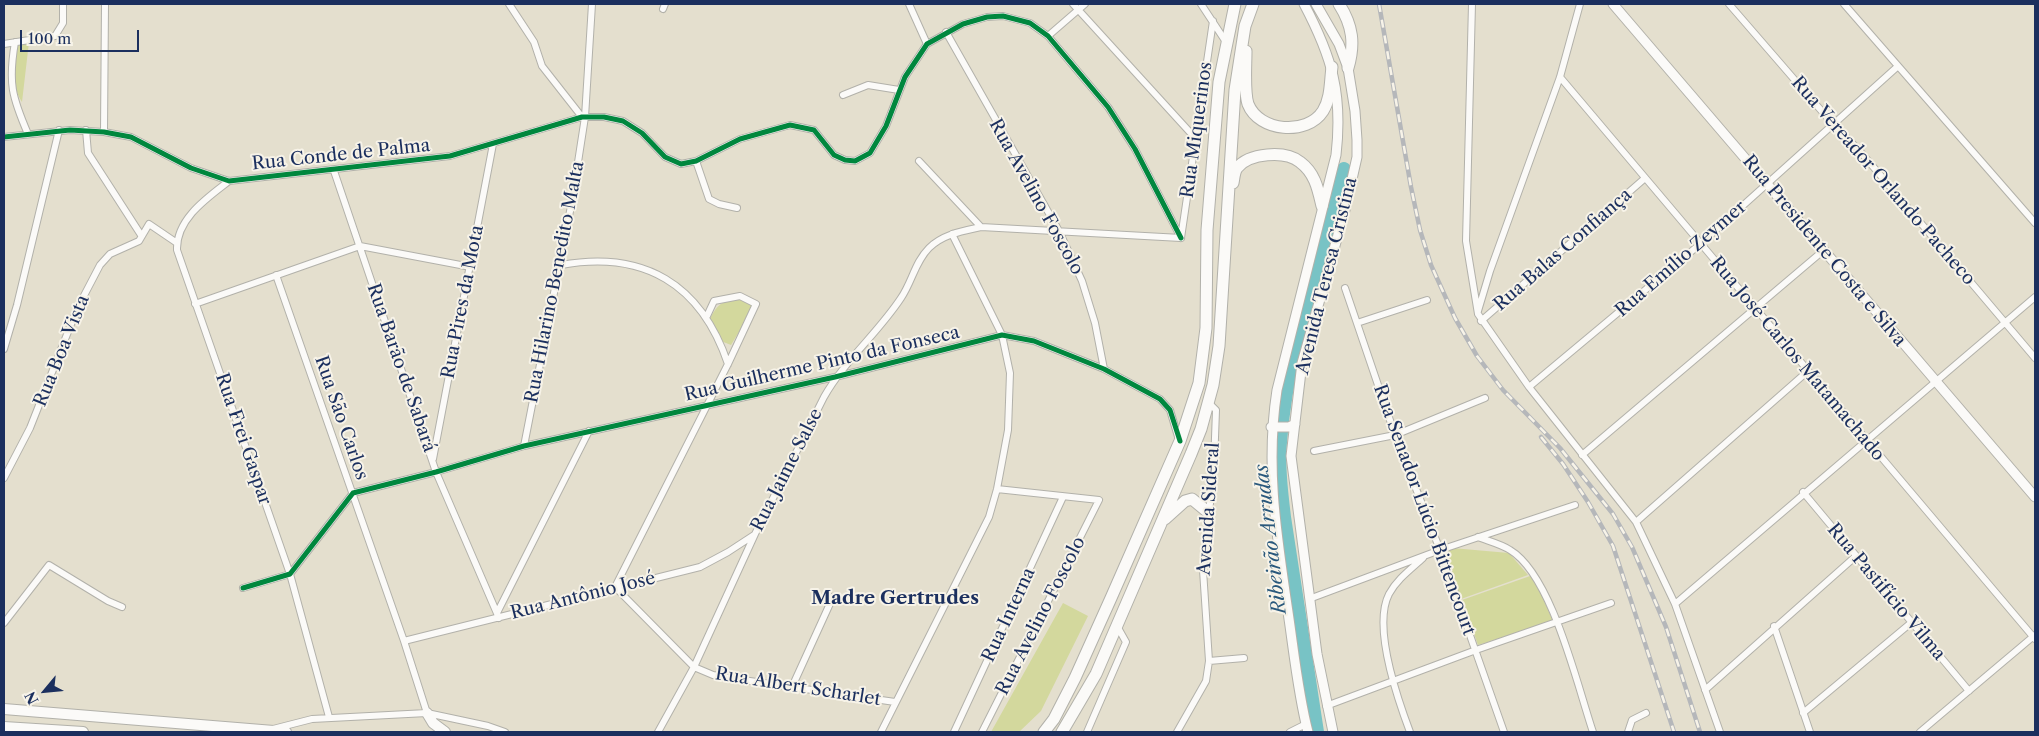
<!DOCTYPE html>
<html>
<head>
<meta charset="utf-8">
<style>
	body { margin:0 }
	#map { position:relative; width:2039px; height:736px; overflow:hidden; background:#e4dfce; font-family:"Libre Caslon Text",serif }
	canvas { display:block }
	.frame { position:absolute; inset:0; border:5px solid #1b2f5e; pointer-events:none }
	.north { position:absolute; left:20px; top:666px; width:50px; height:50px; -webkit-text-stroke:4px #f7f3e8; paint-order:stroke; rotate:242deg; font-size:14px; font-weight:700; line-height:20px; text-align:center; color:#1b2f5e }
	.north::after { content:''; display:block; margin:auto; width:18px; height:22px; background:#1b2f5e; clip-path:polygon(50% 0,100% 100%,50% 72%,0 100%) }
	.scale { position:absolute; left:20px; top:30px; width:119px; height:22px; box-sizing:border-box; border:2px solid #1b2f5e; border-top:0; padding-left:6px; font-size:15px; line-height:18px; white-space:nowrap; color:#1b2f5e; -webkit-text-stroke:4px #f7f3e8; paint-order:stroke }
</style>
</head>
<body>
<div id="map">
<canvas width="2039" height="736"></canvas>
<div class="frame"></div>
<div class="north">N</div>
<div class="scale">100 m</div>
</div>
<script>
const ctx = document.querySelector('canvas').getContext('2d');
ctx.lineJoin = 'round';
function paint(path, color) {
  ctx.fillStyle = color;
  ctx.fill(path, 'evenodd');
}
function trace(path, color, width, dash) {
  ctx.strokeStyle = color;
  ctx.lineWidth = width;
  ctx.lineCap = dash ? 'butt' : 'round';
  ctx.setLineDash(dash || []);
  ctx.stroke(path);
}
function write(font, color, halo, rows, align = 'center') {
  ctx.font = font + ' "Libre Caslon Text",serif';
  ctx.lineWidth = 4;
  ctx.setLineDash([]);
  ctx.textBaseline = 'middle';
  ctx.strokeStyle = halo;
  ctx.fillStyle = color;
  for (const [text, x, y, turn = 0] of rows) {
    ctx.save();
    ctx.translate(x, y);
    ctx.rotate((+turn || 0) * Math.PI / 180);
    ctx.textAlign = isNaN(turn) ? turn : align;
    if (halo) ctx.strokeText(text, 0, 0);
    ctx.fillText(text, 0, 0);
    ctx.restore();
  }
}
paint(new Path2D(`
	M19 42H29L22 102C10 84 15 62 19 42Z
	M742 298 754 307 731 345 721 341 710 319C718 302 725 300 742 298Z
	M1452 548 1509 553 1528 575 1461 599 1444 553Z
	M1530 576 1535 580 1553 621 1478 645 1462 600Z
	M1063 603 1088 616 1041 711 1019 732H991Z`), '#d3d89d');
trace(new Path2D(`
	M1317 732 1284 517C1281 492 1278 467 1280 442 1287 348 1321 259 1344 169`), '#78c3c5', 14);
const street = new Path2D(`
	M509 4 534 42 542 66 582 117
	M909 4 927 44
	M1073 4 1197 140
	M1201 4 1226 42
	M1472 4 1466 241 1478 314 1529 387 1636 522 1675 604 1720 732
	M1729 4 1832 123 1859 150 2035 358
	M1844 4 2035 223
	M663 9 665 4
	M946 32 1059 231 1082 281 1095 323 1104 369
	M1048 36 1085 4
	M15 42C8 83 12 97 28 134
	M4 44 55 36 63 23V4
	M1560 77 2035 639
	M843 95 868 85 899 90
	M86 130 88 153 141 235
	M104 132 105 4
	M4 137 70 130 104 132 131 137 191 168 229 181 450 156 582 117H604L623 121 642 133 665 157 681 164 696 161 740 139 790 125 814 130 834 155 845 160 855 161 870 153 886 126 905 77 927 44 963 24 987 17 1003 16 1030 23 1048 36 1108 107 1135 149 1181 238
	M696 161 709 199 719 204 737 208
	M919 161 981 227
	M334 171 436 472 499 618
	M229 181C207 198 176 219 177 250L290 574 329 717
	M1181 238 1213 21
	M561 265C644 250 701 284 728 364
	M276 275 404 641 427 713
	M1345 288 1395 435 1440 550 1504 732
	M195 304 360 246 471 267
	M1478 311 1490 271 1560 77 1580 4
	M707 316 714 301 740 296 756 304 728 364 615 587 694 667 713 675 729 678 895 702
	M1481 321 1644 179
	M1357 323 1427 300
	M4 349 17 305 59 130
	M1529 387 1699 245 1897 67
	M524 446 572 201 585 117 592 4
	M1314 451 1395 435 1485 398
	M1582 455 1824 250
	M433 459 493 144
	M4 478 30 428 77 309 100 265 110 254 139 241 149 224 177 243
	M1803 492 1969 691
	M1636 522 1808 371
	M1478 537C1488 541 1501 544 1510 550 1552 575 1577 685 1593 732
	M243 588 290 574 353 493 436 472 524 446 835 377 1002 335 1034 341 1104 369 1160 399 1170 410 1179 440
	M1309 599 1440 550 1575 505
	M1675 604 2035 297
	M497 613 589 431
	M4 623 49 565 108 601 122 607
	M1774 626 1810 732
	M404 641 700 567 728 552 754 535
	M1209 661 1244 658
	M792 687 833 597
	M1705 690 1856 556
	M1326 706 1476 650 1611 603
	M1803 713 1912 622
	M273 729 312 719 427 713 488 726 505 732
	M658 732 694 667 755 534 824 397C845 360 878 333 901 298 912 282 915 262 929 248 943 234 963 231 981 227L1181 238
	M881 732 989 517 997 489 1008 430 1010 373 1002 335 952 234
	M954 732 1063 497
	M982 732 1099 500 997 489
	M1087 732 1126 642 1117 626
	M1177 732 1206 681 1209 661 1203 570 1214 465 1216 410 1208 402
	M1290 732 1306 724
	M1410 732C1398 700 1372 627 1389 594 1397 579 1411 569 1423 558
	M1628 732 1632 720 1646 713
	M1920 732 2035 635`);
const secondary = new Path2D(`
	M1304 4C1332 57 1343 94 1336 155L1277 390C1265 467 1277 537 1288 612 1294 652 1298 694 1308 732
	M1316 4 1339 44 1348 68 1355 111 1357 140V157L1345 210 1302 363 1291 456 1317 654 1333 732
	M1613 4 2035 497
	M1271 427H1289L1295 424`);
const primary = new Path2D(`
	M4 709 286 732
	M427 713 433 723 445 732
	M4 727 83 732`);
const highway = new Path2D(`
	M1339 4C1353 26 1355 44 1348 68
	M1246 51C1246 65 1244 92 1248 104 1259 132 1307 136 1323 111 1331 98 1330 82 1332 67
	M1233 183C1234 179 1234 172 1237 168 1249 153 1285 150 1300 162 1315 173 1318 189 1322 206
	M1165 519 1185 501 1192 499 1209 513
	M1044 732 1054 719 1075 678 1111 598 1180 441 1199 383 1206 328 1207 230 1219 82 1235 4
	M1062 732 1096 674 1191 454 1201 429 1213 385 1219 346 1235 90 1245 26 1253 4`);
trace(street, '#b2b1aa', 8);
trace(secondary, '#b2b1aa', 11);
trace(primary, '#b2b1aa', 12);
trace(highway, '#b2b1aa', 13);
trace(street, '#fbfaf8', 6);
trace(secondary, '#fbfaf8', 9);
trace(primary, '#fbfaf8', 10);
trace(highway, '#fbfaf8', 11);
const rail = new Path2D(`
	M1379 4 1411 187 1420 230 1431 265 1455 318 1477 356 1503 390 1560 448 1613 514 1632 547 1666 627 1700 732
	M1541 437 1563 464 1588 502 1613 546 1674 732`);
trace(rail, '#b5b7ba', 4.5);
trace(rail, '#f7f3e8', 2.5, [8]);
trace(new Path2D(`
	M4 137 70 130 104 132 131 137 191 168 229 181 450 156 582 117H604L623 121 642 133 665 157 681 164 696 161 740 139 790 125 814 130 834 155 845 160 855 161 870 153 886 126 905 77 927 44 963 24 987 17 1003 16 1030 23 1048 36 1108 107 1135 149 1181 238
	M243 588 290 574 353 493 436 472 524 446 835 377 1002 335 1034 341 1104 369 1160 399 1170 410 1180 441`), '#00873e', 5);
write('18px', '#1b2f5e', '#f7f3e8', [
	["Rua Miquerinos",1197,130,-82],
	["Rua Conde de Palma",341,155,-6],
	["Rua Vereador Orlando Pacheco",1883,181,49],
	["Rua Avelino Foscolo",1036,197,61],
	["Rua Balas Confiança",1563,250,-41],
	["Rua Presidente Costa e Silva",1824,251,50],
	["Rua Emílio Zeymer",1681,259,-41],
	["Avenida Teresa Cristina",1327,276,-76],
	["Rua Hilarino Benedito Malta",555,282,-79],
	["Rua Pires da Mota",463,302,-79],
	["Rua Boa Vista",62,351,-68],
	["Rua José Carlos Matamachado",1797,359,50],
	["Rua Guilherme Pinto da Fonseca",822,364,-13],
	["Rua Barão de Sabará",401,368,71],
	["Rua São Carlos",341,418,71],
	["Rua Frei Gaspar",243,439,71],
	["Rua Jaime Salse",787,470,-63],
	["Avenida Sideral",1209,509,-86],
	["Rua Senador Lúcio Bittencourt",1424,510,70],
	["Rua Pastifício Vilma",1886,592,50],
	["Rua Antônio José",583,596,-14],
	["Rua Interna",1009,615,-65],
	["Rua Avelino Foscolo",1041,616,-63],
	["Rua Albert Scharlet",798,687,9]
]);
write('italic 19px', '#29587c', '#f7f3e8', [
	["Ribeirão Arrudas",1271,539,-97]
]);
write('bold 19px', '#1b2f5e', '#f7f3e8', [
	["Madre Gertrudes",895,599]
]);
</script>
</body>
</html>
